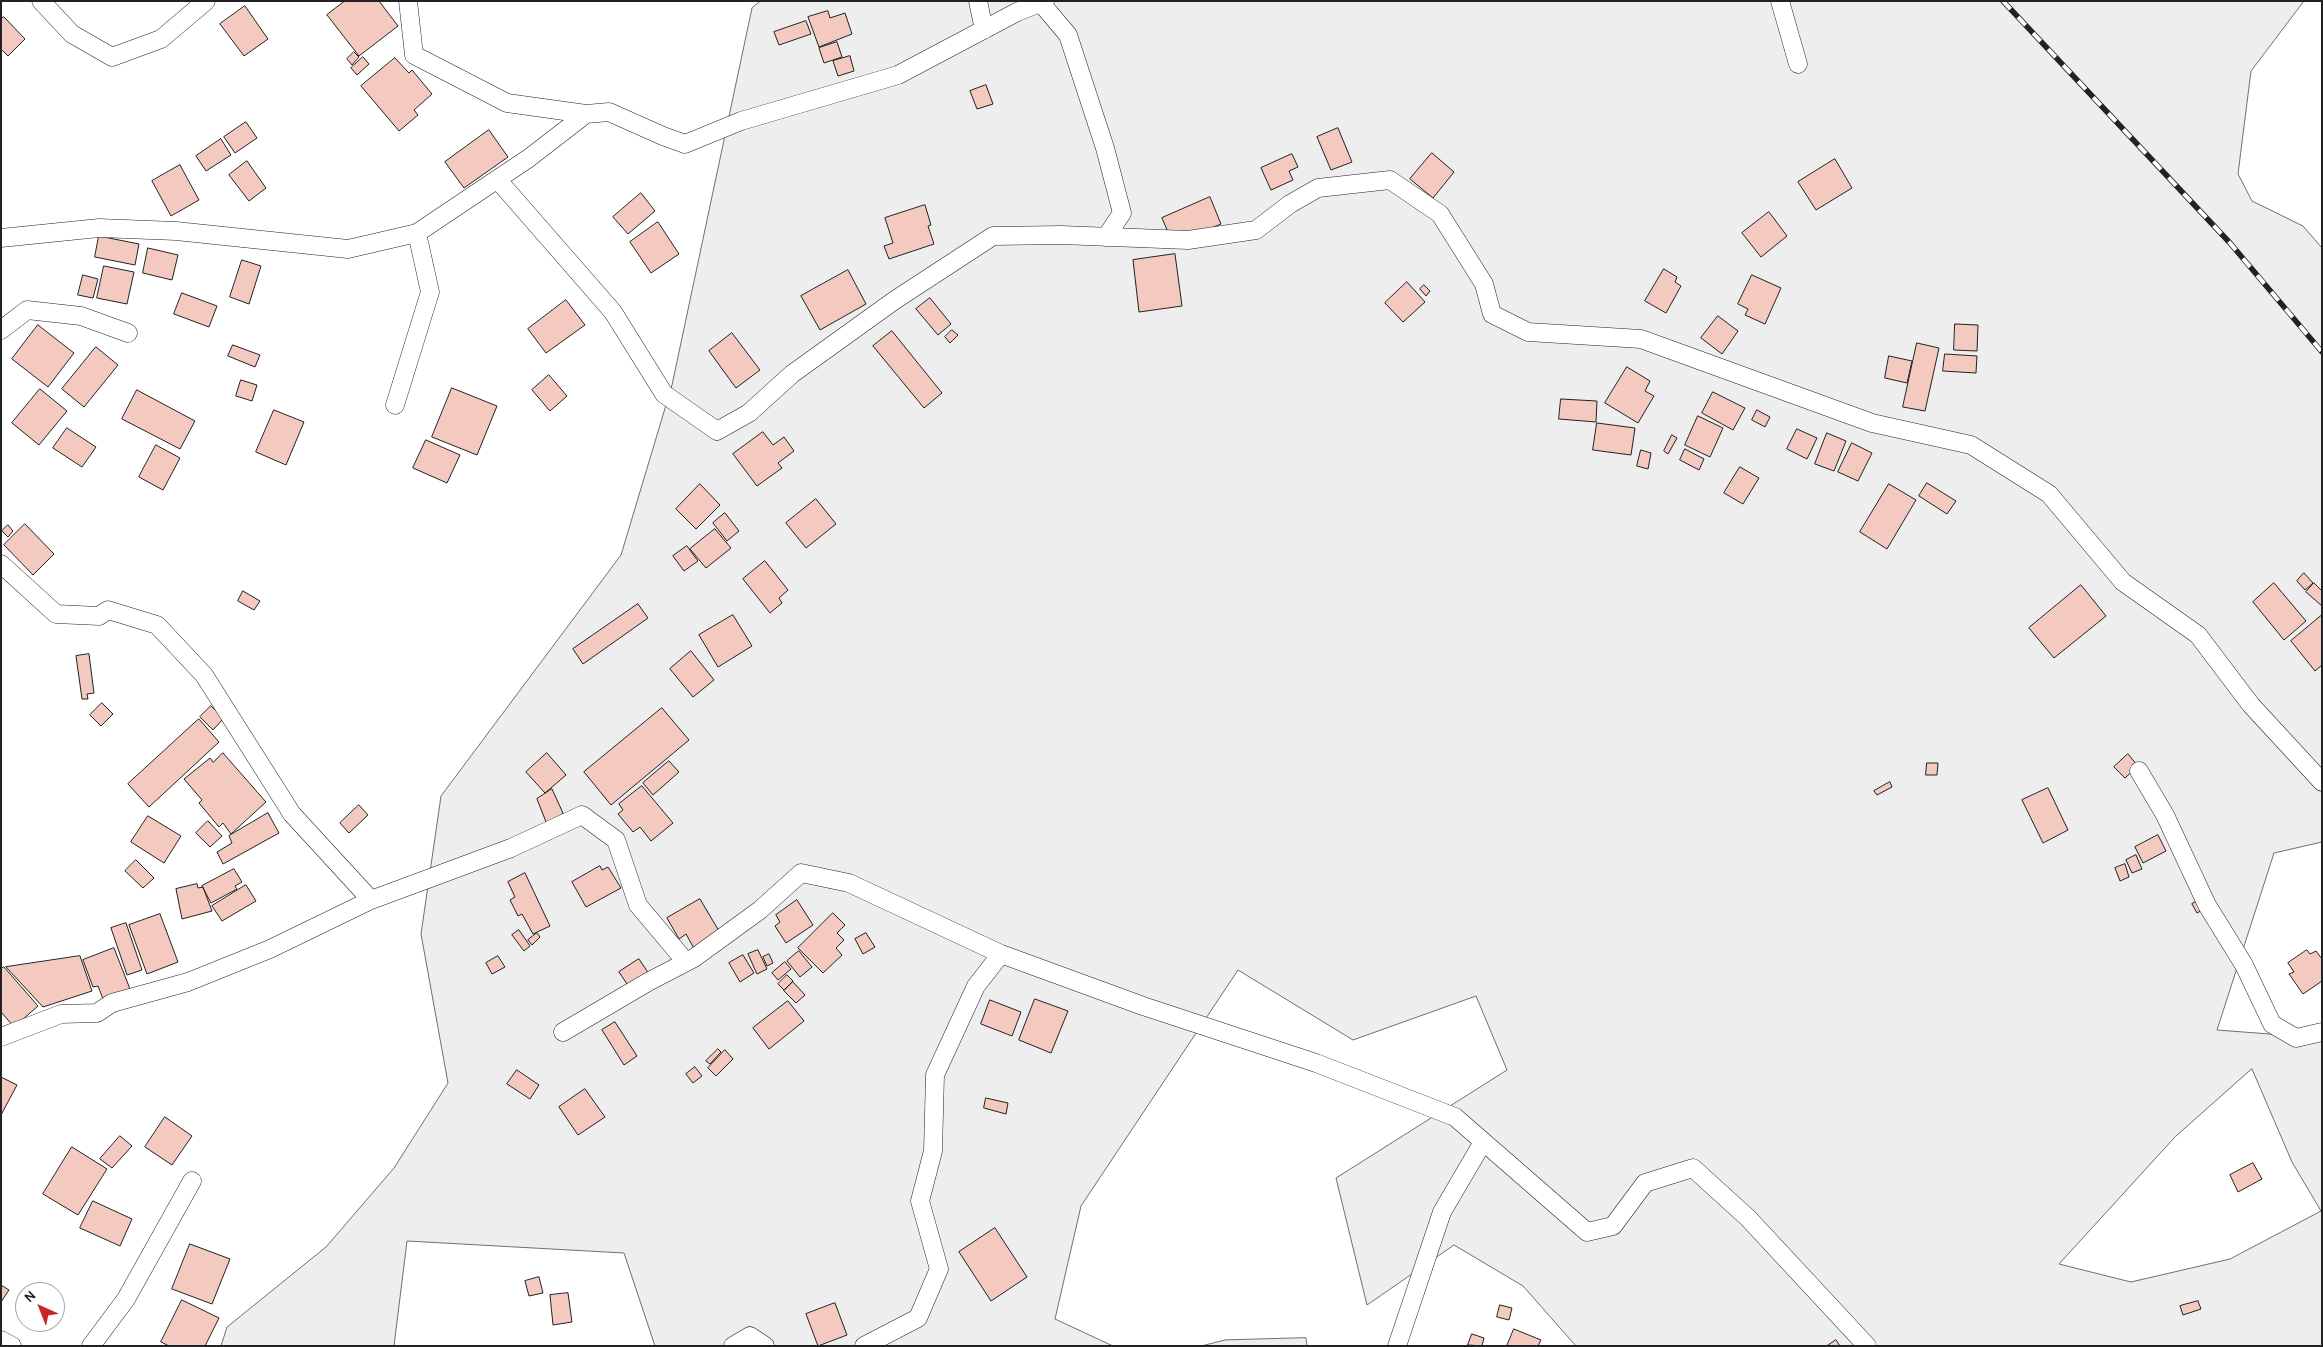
<!DOCTYPE html>
<html>
<head>
<meta charset="utf-8">
<style>
	body { margin:0 }
	#map { position:relative; width:2323px; height:1347px; overflow:hidden; background:#fff; font-family:Karla,sans-serif }
	canvas { display:block }
	.frame { position:absolute; inset:0; border:2px solid #222; pointer-events:none }
	.north { position:absolute; left:15px; top:1282px; width:50px; height:50px; box-sizing:border-box; background:#fff; border:1px solid #a7a7a7; border-radius:50%; rotate:316deg; font-size:14px; font-weight:700; line-height:20px; text-align:center; color:#222 }
	.north::after { content:''; display:block; margin:auto; width:18px; height:22px; background:#c62828; clip-path:polygon(50% 0,100% 100%,50% 72%,0 100%) }
</style>
</head>
<body>
<div id="map">
<canvas width="2323" height="1347"></canvas>
<div class="frame"></div>
<div class="north">N</div>
</div>
<script>
const ctx = document.querySelector('canvas').getContext('2d');
ctx.lineJoin = 'round';
function paint(path, color) {
  ctx.fillStyle = color;
  ctx.fill(path, 'evenodd');
}
function trace(path, color, width, dash) {
  ctx.strokeStyle = color;
  ctx.lineWidth = width;
  ctx.lineCap = dash ? 'butt' : 'round';
  ctx.setLineDash(dash || []);
  ctx.stroke(path);
}
const green = new Path2D(`
	M761 1H2304L2251 71 2238 174 2252 201 2303 226 2322 248V842L2274 853 2217 1030 2309 1037 2322 1032V1346H1576L1523 1286 1454 1245 1367 1305 1336 1178 1507 1070 1476 996 1353 1040 1238 970 1081 1206 1055 1319 1113 1346H655L624 1253 407 1241 394 1346H221L227 1327 326 1247 394 1168 448 1083 421 934 441 796 621 555 672 385 752 8ZM2252 1069 2292 1162 2321 1211 2230 1259 2131 1282 2059 1264 2175 1137Z
	M1306 1338 1307 1346H1201L1225 1340Z`);
paint(green, '#eee');
trace(green, '#6f6f6f', 1);
const building = new Path2D(`
	M345 1H379L398 26 359 56 327 15Z
	M245 6 268 39 244 56 220 24Z
	M828 11 830 18 845 13 852 34 819 47 808 17Z
	M4 17 25 39 8 56 1 49V19Z
	M806 21 811 34 779 45 774 32Z
	M837 42 842 57 824 63 819 48Z
	M354 52 359 57 352 65 347 59Z
	M850 56 854 71 838 76 833 61Z
	M363 57 369 64 357 75 351 68Z
	M395 58 409 73 412 70 432 94 414 110 418 115 399 131 361 86Z
	M986 85 993 104 977 109 970 91Z
	M246 122 257 138 235 153 224 137Z
	M1338 128 1352 162 1331 170 1317 137Z
	M489 130 508 157 464 188 445 162Z
	M221 139 231 155 206 171 196 156Z
	M1432 153 1454 172 1433 198 1410 179Z
	M1292 154 1298 167 1289 171 1293 180 1271 190 1261 168Z
	M1835 159 1852 188 1816 210 1798 182Z
	M247 161 266 188 249 201 229 175Z
	M180 165 199 200 171 216 152 181Z
	M641 193 655 211 628 234 613 217Z
	M1210 197 1221 224 1173 244 1162 218Z
	M925 205 931 225 928 226 934 244 889 259 884 246 893 243 885 218Z
	M1769 212 1787 236 1761 257 1742 233Z
	M658 222 679 254 651 273 630 242Z
	M99 236 139 244 135 265 95 257Z
	M148 248 178 255 172 280 143 273Z
	M1175 254 1182 306 1139 312 1133 260Z
	M242 260 261 266 249 304 230 297Z
	M104 266 134 272 127 304 97 298Z
	M1664 269 1677 277 1675 282 1681 286 1666 313 1645 301Z
	M848 270 866 304 820 330 801 296Z
	M83 275 98 279 93 298 78 295Z
	M1752 275 1781 288 1765 324 1745 315 1748 309 1738 304Z
	M1407 282 1425 302 1403 322 1385 303Z
	M1424 285 1430 291 1426 296 1420 289Z
	M182 293 217 306 209 327 174 314Z
	M930 298 951 324 938 335 916 309Z
	M566 300 585 325 546 353 528 329Z
	M1718 316 1738 331 1722 354 1701 338Z
	M1955 324 1978 325 1977 351 1954 350Z
	M38 325 74 353 48 387 12 359Z
	M952 330 958 335 950 343 945 337Z
	M892 331 942 393 924 408 873 346Z
	M732 333 760 370 736 388 709 351Z
	M1917 343 1939 348 1925 411 1903 407Z
	M233 345 260 355 255 367 228 356Z
	M96 347 118 365 84 407 62 389Z
	M1945 354 1977 356 1976 373 1943 371Z
	M1889 356 1912 361 1907 383 1885 378Z
	M1627 367 1650 381 1645 391 1654 396 1638 423 1605 403Z
	M549 375 567 396 550 411 532 390Z
	M241 380 257 385 252 401 236 396Z
	M452 388 497 406 477 455 432 437Z
	M40 389 67 411 39 445 12 423Z
	M137 390 195 421 180 449 122 419Z
	M1713 392 1745 408 1733 430 1702 413Z
	M1561 399 1597 401 1596 422 1559 419Z
	M274 410 304 422 286 465 256 452Z
	M1757 410 1770 417 1765 427 1752 420Z
	M1698 416 1723 428 1710 457 1685 445Z
	M1597 423 1635 428 1631 455 1593 450Z
	M67 428 96 447 82 467 53 448Z
	M1797 429 1817 438 1807 459 1787 449Z
	M763 432 773 445 784 437 794 451 778 463 782 468 757 486 733 454Z
	M1827 433 1846 441 1834 471 1815 464Z
	M1672 435 1677 438 1668 454 1664 451Z
	M426 440 460 455 447 483 413 468Z
	M1852 443 1872 453 1858 481 1838 472Z
	M156 445 180 458 163 490 139 477Z
	M1685 449 1704 459 1699 470 1680 460Z
	M1641 450 1651 453 1648 469 1637 466Z
	M1740 467 1759 478 1743 504 1724 493Z
	M1927 483 1956 501 1947 514 1919 496Z
	M700 484 720 505 696 529 676 509Z
	M1889 484 1916 500 1887 549 1860 532Z
	M816 499 836 524 806 548 786 523Z
	M725 513 739 531 727 541 713 523Z
	M25 524 54 554 33 575 4 545Z
	M8 525 13 531 8 537 2 531Z
	M715 529 731 548 706 568 690 549Z
	M687 546 698 561 684 571 673 556Z
	M765 561 788 590 779 598 782 603 770 613 743 579Z
	M2304 573 2313 583 2305 590 2297 581Z
	M2274 583 2306 621 2284 640 2253 602Z
	M2314 583 2322 591V606L2306 592Z
	M2081 585 2106 616 2054 658 2029 628Z
	M243 591 260 601 254 610 238 601Z
	M638 604 648 618 583 664 573 649Z
	M733 615 752 646 718 667 699 635Z
	M2322 615V665L2315 671 2291 641Z
	M691 651 714 680 693 697 670 669Z
	M89 654 94 693 87 694 88 699H82L76 656Z
	M102 703 113 714 101 726 90 715Z
	M211 706 224 718 213 730 200 717Z
	M662 708 689 740 611 805 584 772Z
	M199 719 219 742 149 807 128 784Z
	M223 753 266 802 231 834 223 823 219 827 199 803 202 800 184 779 210 758 213 762Z
	M547 753 566 775 545 793 526 772Z
	M2128 754 2138 766 2125 778 2114 767Z
	M669 761 679 772 653 795 643 783Z
	M1927 763H1938L1937 775H1926Z
	M1890 782 1892 787 1877 795 1874 791Z
	M642 786 673 823 651 841 640 827 633 832 618 814 623 810 619 804Z
	M2048 788 2068 830 2043 843 2022 800Z
	M552 789 563 813 548 827 537 799Z
	M359 805 368 815 349 833 340 823Z
	M268 813 279 833 223 864 217 852 232 843 229 836Z
	M148 816 181 836 164 863 131 842Z
	M208 821 222 836 210 847 196 833Z
	M2158 835 2166 851 2143 863 2135 847Z
	M2136 855 2142 869 2132 873 2126 860Z
	M136 860 154 878 143 888 125 871Z
	M2125 864 2129 877 2120 881 2115 868Z
	M600 866 602 870 608 867 621 888 586 907 572 882Z
	M234 869 242 882 235 886 237 889 211 903 202 886Z
	M525 873 550 926 533 934 522 914 518 916 510 900 515 897 508 882Z
	M197 884 198 888 203 887 212 911 182 919 176 889Z
	M246 885 256 901 222 921 212 906Z
	M700 899 722 936 696 952 686 934 679 939 667 918Z
	M2201 899 2206 908 2197 913 2192 904Z
	M797 900 813 925 786 943 775 926 780 922 776 915Z
	M833 913 845 925 837 933 844 940 836 948 842 955 823 973 798 948Z
	M160 914 178 962 147 974 129 925Z
	M126 923 142 970 127 975 111 928Z
	M519 930 530 946 524 951 512 935Z
	M537 933 540 937 532 945 528 940Z
	M866 933 875 947 863 954 855 939Z
	M114 948 130 989 103 999 98 986 93 987 83 960Z
	M758 950 767 969 757 974 748 954Z
	M2307 950 2310 954 2316 951 2322 959V981L2303 994 2289 974 2294 972 2288 963Z
	M799 951 812 967 800 977 787 961Z
	M769 954 773 963 767 966 763 957Z
	M743 955 754 973 740 982 729 963Z
	M80 956 92 991 43 1007 6 967Z
	M498 956 505 967 492 974 486 963Z
	M639 959 649 974 629 987 619 972Z
	M785 962 791 969 778 980 772 973Z
	M4 967 38 1006 14 1027 1 1012V969Z
	M787 975 793 981 784 990 778 984Z
	M793 982 805 995 796 1003 784 991Z
	M1035 999 1068 1011 1051 1053 1019 1040Z
	M990 1000 1021 1012 1012 1036 981 1024Z
	M788 1001 804 1021 769 1049 753 1028Z
	M615 1022 637 1056 624 1065 602 1030Z
	M718 1049 721 1052 710 1064 706 1061Z
	M725 1050 733 1059 716 1076 708 1068Z
	M695 1067 702 1076 693 1083 686 1074Z
	M517 1070 539 1085 530 1099 507 1084Z
	M1 1077 17 1085 1 1115Z
	M585 1089 605 1117 578 1135 559 1107Z
	M986 1098 1008 1103 1006 1114 984 1108Z
	M165 1117 192 1136 172 1165 145 1147Z
	M120 1136 132 1146 112 1168 100 1159Z
	M72 1147 107 1169 78 1215 43 1194Z
	M2253 1163 2262 1179 2238 1192 2230 1175Z
	M93 1201 132 1219 120 1246 80 1228Z
	M995 1228 1027 1277 991 1301 959 1252Z
	M190 1244 230 1259 212 1304 172 1289Z
	M539 1277 543 1293 529 1296 525 1281Z
	M1 1285 9 1290 1 1302Z
	M568 1293 572 1322 553 1325 550 1295Z
	M182 1300 219 1318 205 1346H169L161 1342Z
	M2198 1301 2201 1309 2183 1315 2180 1306Z
	M835 1303 847 1335 818 1346 806 1314Z
	M1500 1305 1512 1308 1509 1320 1497 1317Z
	M1514 1329 1541 1340 1538 1346H1507Z
	M1472 1334 1484 1338 1482 1346 1468 1345Z
	M1836 1340 1840 1346H1827Z`);
paint(building, '#f3c9c0');
trace(building, '#222', 1);
const minor = new Path2D(`
	M41 1 72 34 112 57 161 39 206 1
	M408 1 414 55 507 103 586 114
	M978 1 984 30
	M1780 1 1798 64
	M1041 3 1068 35 1105 148 1122 213 1106 237
	M497 179 613 312 664 394 717 431 749 413 792 374 895 300 993 236 1061 235 1188 240 1256 230 1290 204 1318 188 1390 180 1440 214 1484 284 1492 314 1528 332 1641 339 1872 423 1971 445 2049 494 2123 582 2198 635 2251 705 2322 782
	M1 238 99 228 176 231 348 249 417 233 529 158 586 114 609 112 663 136 685 144 741 121 898 75 1017 12 1045 1
	M1 330 27 310 81 316 128 333
	M395 405 430 292 417 233
	M1 564 56 614 99 616 108 610 157 625 204 675 292 814 371 900
	M2139 771 2165 815 2207 905 2244 965 2272 1024 2296 1038 2322 1032
	M563 1032 648 982 694 958 760 910 801 873 849 883 1001 954 1143 1006 1316 1063 1455 1117 1587 1232 1613 1226 1645 1183 1693 1168 1748 1218 1867 1346
	M1 1037 61 1014 97 1013 112 1003 188 982 270 949 371 900 511 848 582 815 616 840 638 905 686 962
	M1 1340 12 1346
	M91 1346 126 1299 192 1181
	M733 1346 750 1336 765 1346
	M864 1346 918 1318 939 1269 920 1201 933 1151 935 1075 976 986 1001 954
	M1397 1346 1442 1212 1483 1142`);
trace(minor, '#222', 19);
trace(minor, '#fff', 18);
const rail = new Path2D(`
	M2003 1 2230 243 2322 352`);
trace(rail, '#222', 5.5);
trace(rail, '#fff', 4, [11]);
</script>
</body>
</html>
